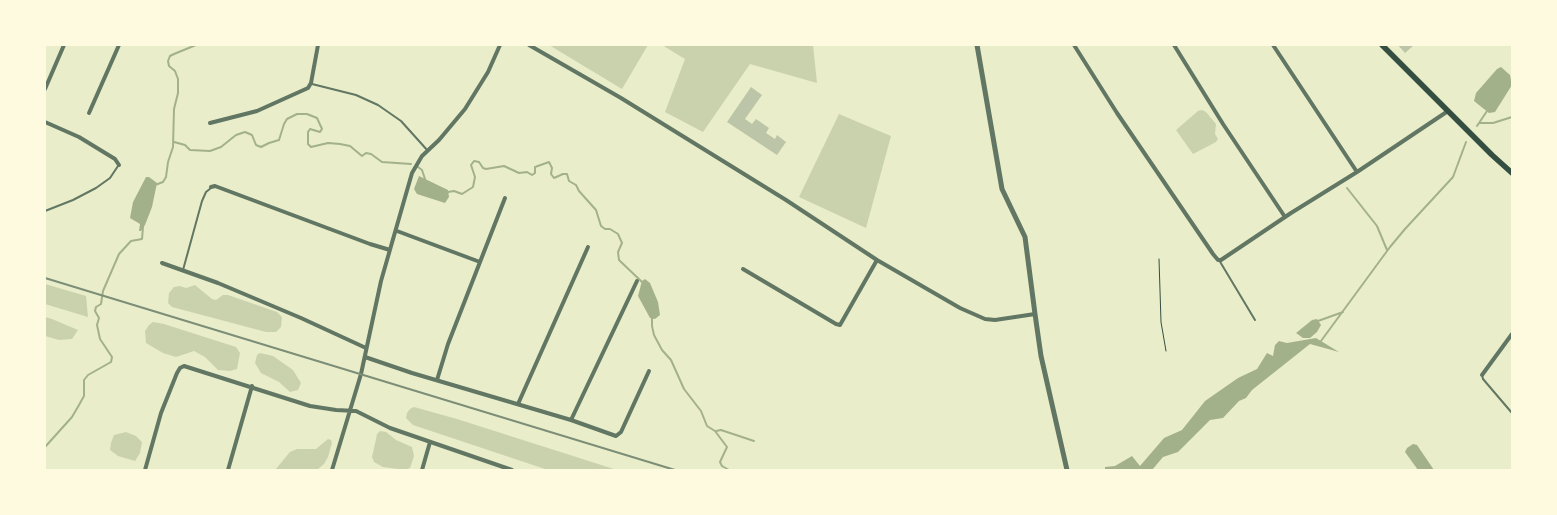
<!DOCTYPE html>
<html>
<head>
<meta charset="utf-8">
<style>
  body { margin:0 }
  #map { position:relative; width:1557px; height:515px; overflow:hidden; background:#e9edc9; font-family:"Open Sans",sans-serif }
  canvas { display:block }
  .frame { position:absolute; inset:0; border:46px solid #fefae0; pointer-events:none }
</style>
</head>
<body>
<div id="map">
<canvas width="1557" height="515"></canvas>
<div class="frame"></div>
</div>
<script>
const g = document.querySelector('canvas').getContext('2d');
g.lineJoin = 'round';
function fillPath(path, color) {
  g.fillStyle = color;
  g.fill(path, 'evenodd');
}
function toPath(rows) {
  const path = new Path2D();
  for (const r of rows) {
    path.moveTo(r[0], r[1]);
    for (let i = 2; i < r.length; i += 2) path.lineTo(r[i], r[i + 1]);
  }
  return path;
}
function trace(path, color, width, dash) {
  g.strokeStyle = color;
  g.lineWidth = width;
  g.lineCap = dash ? 'butt' : 'round';
  g.setLineDash(dash || []);
  g.stroke(path);
}
fillPath(toPath([
  [549,45,648,45,622,89],
  [662,45,813,45,817,83,750,64,703,132,665,112,685,59],
  [1202,110,1206,112,1216,124,1215,134,1218,139,1216,142,1193,154,1176,130,1198,111],
  [839,114,891,136,866,228,799,197],
  [45,284,86,296,88,317,45,304],
  [195,285,212,299,216,300,223,295,228,295,277,312,282,317,281,327,276,332,266,332,172,307,168,303,169,293,174,287,180,286,186,288],
  [45,317,52,319,78,330,72,339,59,340,45,336],
  [153,322,164,324,236,347,240,353,237,369,230,371,218,370,205,357,194,351,176,357,163,353,146,343,145,331,149,325],
  [260,353,273,356,293,370,301,383,298,390,290,392,279,382,261,373,255,363,257,355],
  [414,407,457,419,617,470,548,470,413,425,406,418,407,413,410,409],
  [380,431,386,432,396,440,412,447,414,456,410,468,405,470,383,467,374,462,372,457,376,439,377,434],
  [126,432,136,436,142,442,140,453,135,461,118,456,110,450,111,443,114,435],
  [328,439,331,440,332,443,328,457,324,464,317,470,275,470,290,452,297,449,316,449]
]), '#cad2ad');
fillPath(toPath([
  [1501,67,1510,75,1512,85,1495,112,1489,113,1474,101,1476,93,1497,69],
  [419,176,448,190,449,197,445,203,417,194,414,189],
  [146,177,149,177,157,183,152,207,145,225,141,231,139,231,140,224,130,218,133,202],
  [645,279,650,283,658,302,660,315,655,319,650,318,638,296,642,281],
  [1317,319,1321,325,1317,332,1310,338,1303,338,1296,333,1312,320],
  [1316,338,1339,352,1310,344,1252,390,1246,398,1239,401,1223,418,1210,420,1178,452,1163,457,1152,470,1105,470,1105,467,1115,466,1132,456,1140,466,1164,438,1182,430,1205,401,1238,378,1257,369,1267,353,1273,356,1275,345,1279,341,1287,343],
  [1413,444,1417,445,1434,470,1418,470,1405,452,1407,448]
]), '#a3b18a');
trace(toPath([
  [1479,123,1493,123,1512,117],
  [1477,126,1487,111],
  [174,142,185,145,190,150,210,151,221,147,236,135,245,132,252,135,256,145,261,147,269,143,279,140,284,124,287,119,297,114,307,114,317,118,322,129,320,132,310,129,308,132,308,144,311,147,328,143,340,144,350,146,362,156,366,153,371,154,382,162,411,164],
  [418,167,422,170,425,179],
  [155,185,163,182,166,177,168,162,173,147,174,109,178,93,178,79,175,71,169,66,168,61,170,56,174,54,196,45],
  [1347,188,1377,226,1387,250],
  [448,192,454,191,462,194,473,187,475,177,471,165,474,161,479,162,483,168,486,169,504,166,519,173,527,172,532,175,535,173,535,167,549,162,552,168,551,174,554,178,563,174,567,174,569,181,576,185,579,191,596,210,601,226,605,229,610,229,618,234,622,243,618,252,619,260,642,282],
  [652,317,652,326,654,335,662,350,671,360,684,389,701,411,707,426,715,431,727,447,720,462,722,466,729,470],
  [1318,321,1343,312],
  [1321,341,1390,247,1405,229,1453,177,1466,142],
  [716,431,721,430,754,441],
  [45,447,72,417,79,405,84,396,84,380,88,375,111,362,112,357,100,339,97,325,99,318,95,311,96,307,101,304,103,291,119,254,131,241,142,239,143,227]
]), '#a3b18a', 2);
fillPath(toPath([
  [1398,45,1414,45,1405,53],
  [751,87,762,95,745,119,752,124,756,119,769,128,766,133,775,139,777,135,786,142,777,155,727,122]
]), '#bcc5a7');
trace(toPath([
  [1159,259,1161,322,1166,351]
]), '#344e41', 1);
trace(toPath([
  [312,84,356,95,378,105,401,121,428,151],
  [45,211,73,200,96,188,110,178,118,166],
  [1219,260,1255,320],
  [183,270,202,201,206,192,211,188],
  [1482,375,1483,379,1512,413]
]), '#617663', 2);
trace(toPath([
  [529,45,621,98,786,200,877,260,960,308,985,319,995,320,1035,314],
  [1074,45,1117,113,1213,254,1218,260,1221,260,1291,213,1357,172,1448,111],
  [1174,45,1223,124,1285,217],
  [1273,45,1357,172],
  [45,89,64,45],
  [89,113,119,45],
  [45,122,79,137,115,159,119,165],
  [210,123,257,111,308,88,311,83,318,45],
  [211,187,215,186,370,244,390,250],
  [397,231,480,262],
  [162,263,218,283,301,318,366,348],
  [743,269,836,324,840,325,877,260],
  [365,357,412,373,571,420,616,436,621,432,649,371],
  [1482,375,1512,334],
  [437,380,448,344,505,198],
  [518,404,588,247],
  [571,420,637,281],
  [145,470,161,413,177,373,180,368,184,366,310,406,336,410,356,411,390,428,512,470],
  [228,470,252,386],
  [332,470,361,374,381,281,412,173,422,156,439,140,465,109,488,72,500,45],
  [422,470,430,442]
]), '#617663', 4);
trace(toPath([
  [977,45,1002,189,1025,237,1035,314,1041,356,1067,470]
]), '#617663', 5);
trace(toPath([
  [1382,45,1492,155,1512,173]
]), '#344e41', 5.5);
trace(toPath([
  [45,278,675,470]
]), '#7c8e77', 2);
</script>
</body>
</html>
